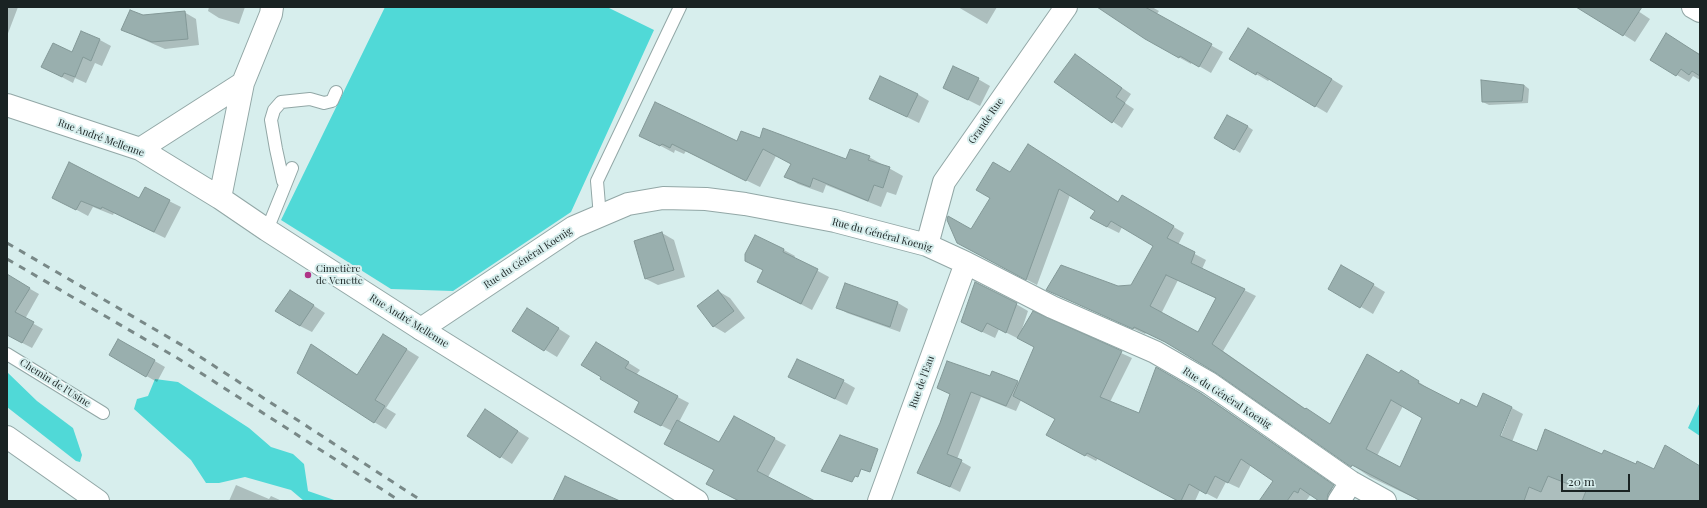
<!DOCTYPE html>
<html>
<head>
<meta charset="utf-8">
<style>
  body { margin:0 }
  #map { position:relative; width:1707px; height:508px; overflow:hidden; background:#d7eeed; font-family:"Playfair Display",serif }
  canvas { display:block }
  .frame { position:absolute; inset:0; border:8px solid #1a2323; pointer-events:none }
  .scale { position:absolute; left:1561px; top:474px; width:69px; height:18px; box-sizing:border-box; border:2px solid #1a2323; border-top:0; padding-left:5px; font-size:12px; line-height:14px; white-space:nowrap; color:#1a2323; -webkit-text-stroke:3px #d7eeed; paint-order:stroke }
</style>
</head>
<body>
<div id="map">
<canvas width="1707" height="508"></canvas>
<div class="frame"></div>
<div class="scale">20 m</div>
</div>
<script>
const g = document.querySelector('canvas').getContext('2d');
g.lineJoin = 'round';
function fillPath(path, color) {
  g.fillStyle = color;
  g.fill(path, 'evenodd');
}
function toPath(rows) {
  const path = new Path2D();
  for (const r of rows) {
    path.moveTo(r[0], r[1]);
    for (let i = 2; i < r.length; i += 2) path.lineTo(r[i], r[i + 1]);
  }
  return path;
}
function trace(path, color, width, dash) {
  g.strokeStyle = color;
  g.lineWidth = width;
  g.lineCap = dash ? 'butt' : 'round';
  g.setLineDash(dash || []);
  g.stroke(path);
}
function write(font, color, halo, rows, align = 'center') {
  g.font = font + ' "Playfair Display",serif';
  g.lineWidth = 4;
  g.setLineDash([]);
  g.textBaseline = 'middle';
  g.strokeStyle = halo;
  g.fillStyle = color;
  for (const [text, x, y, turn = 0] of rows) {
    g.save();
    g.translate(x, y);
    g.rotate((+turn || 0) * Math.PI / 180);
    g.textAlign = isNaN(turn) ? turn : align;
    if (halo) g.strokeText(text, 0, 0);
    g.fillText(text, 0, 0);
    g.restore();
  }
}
fillPath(toPath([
  [385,7,607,7,654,30,571,212,453,291,391,289,281,220],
  [7,372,37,401,73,428,82,455,80,462,76,461,7,407],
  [155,379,178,382,249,428,271,447,293,454,304,464,308,491,337,501,304,501,291,490,245,477,219,483,206,483,191,460,134,409,137,399,148,396],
  [1700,402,1700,436,1688,428]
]), '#50d9d7');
fillPath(toPath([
  [7,7,18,7,7,36],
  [209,7,245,7,239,24,219,18,208,11],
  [958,7,997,7,987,24],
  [1101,7,1152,7,1159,11,1156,15,1223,52,1211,73,1192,62,1191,64,1146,39],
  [1580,7,1632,7,1650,19,1635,42],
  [184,12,196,19,199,45,165,49,135,36,123,29,142,16],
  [1667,35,1700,54,1700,80,1693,76,1689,82,1651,60],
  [1261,36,1343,86,1327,113,1270,79,1268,81,1256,74],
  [100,40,111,46,102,66,95,63,86,83,75,78,73,83,43,67],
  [1075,55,1131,94,1125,103,1134,109,1122,128,1056,82],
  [978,79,990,86,980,106,944,88],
  [1524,85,1529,89,1528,103,1489,105,1483,102],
  [917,94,929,101,919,123,882,105],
  [1247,126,1253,130,1240,153,1215,137],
  [640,135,738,143,761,139,847,161,869,157,903,176,896,195,887,192,881,207,826,185,823,193,798,184,785,176,792,164,776,156,760,187,686,151,684,154,675,150,674,153],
  [1039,152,1119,202,1122,197,1184,233,1178,245,1206,260,1202,269,1256,296,1223,351,1306,409,1330,424,1400,374,1413,378,1429,389,1429,390,1499,441,1512,408,1523,414,1512,442,1537,452,1602,455,1654,471,1700,467,1700,501,1421,501,1370,477,1217,372,1176,347,1146,333,1145,334,1048,290,1132,286,1154,246,1122,227,1119,233,1103,225,1096,211,1070,195,1037,285,970,250,972,230,1011,173],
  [1178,280,1217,299,1199,334,1161,314],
  [1403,406,1424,418,1400,468,1377,456],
  [53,197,169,201,181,207,165,238,114,213,113,215,93,207,88,216],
  [662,233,674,240,685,277,658,285,646,279],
  [784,250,795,256,794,258,829,277,812,310,758,282],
  [1342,266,1385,292,1373,314,1329,288],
  [11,278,39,294,25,319,43,329,32,348,7,335,7,286],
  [846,284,898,303,908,309,900,332,847,313,837,307],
  [718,291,730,298,745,318,725,333,713,326],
  [302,298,325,313,312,332,300,326],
  [1016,304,1028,311,1021,332,1033,313,1132,358,1110,402,1140,415,1156,368,1213,401,1316,473,1314,478,1343,495,1340,501,1321,501,1311,494,1306,501,1261,501,1274,481,1251,465,1239,488,1226,482,1217,499,1200,490,1195,501,1179,501,1098,458,1096,461,1058,441,1057,419,1021,400,1016,411,981,397,957,459,971,467,960,492,921,473,951,394,991,377,1019,383,1035,347,999,329,995,338,974,328],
  [539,316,570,336,557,357,514,331],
  [119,340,165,367,157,382,110,355],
  [395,342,419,357,386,408,396,414,386,429,374,422,312,345,358,375],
  [608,350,640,370,636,375,689,403,679,422,720,444,734,417,786,445,768,477,812,501,740,501,715,470,672,431,647,418,641,402],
  [789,377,843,381,855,388,847,405],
  [496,417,529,438,512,464,468,436],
  [236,485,269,499,271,496,282,501,229,501]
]), '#0003');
const building = toPath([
  [1097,7,1145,7,1212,44,1199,67,1180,56,1179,58,1145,39,1097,7],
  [1576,7,1642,7,1623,36,1576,7],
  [130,10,143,15,185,11,188,39,152,42,121,30,130,10],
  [1248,28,1332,79,1315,107,1257,72,1256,75,1229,59,1248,28],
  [81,31,100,39,91,61,83,57,75,77,64,73,62,77,41,67,53,43,72,52,81,31],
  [1666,33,1700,55,1700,76,1692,71,1689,75,1681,69,1676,76,1650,60,1666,33],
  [1075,54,1122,88,1116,97,1125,103,1112,123,1054,82,1075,54],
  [953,66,979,78,968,100,943,88,953,66],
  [880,76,918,94,907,117,869,99,880,76],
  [1481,80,1524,85,1522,101,1482,102,1481,80],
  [655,102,737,141,741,131,760,138,763,128,846,159,850,149,870,156,868,160,890,167,883,188,874,185,868,201,813,178,810,187,784,177,791,164,763,149,746,181,672,144,670,148,662,144,660,146,639,136,655,102],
  [1227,115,1248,126,1234,150,1214,138,1227,115],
  [1028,144,1118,202,1122,195,1174,226,1167,238,1195,252,1191,263,1245,289,1212,344,1305,409,1306,408,1330,424,1367,354,1399,373,1401,370,1419,381,1418,383,1459,404,1461,399,1477,407,1483,393,1512,407,1500,436,1537,451,1545,429,1602,454,1604,450,1636,464,1637,461,1654,469,1665,445,1700,466,1700,501,1582,501,1586,491,1548,476,1541,492,1529,487,1524,501,1421,501,1352,465,1351,467,1216,373,1165,342,1134,327,1133,329,1046,290,1061,265,1118,286,1131,285,1153,246,1111,221,1107,227,1090,218,1095,211,1059,189,1026,280,957,243,947,220,948,216,971,229,990,198,976,190,993,162,1010,172,1028,144],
  [1166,275,1216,298,1198,332,1150,306,1166,275],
  [1391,400,1422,418,1400,467,1366,449,1391,400],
  [69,162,139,198,145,187,170,200,154,232,102,207,101,209,81,201,76,210,52,198,69,162],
  [662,232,674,270,645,279,634,241,662,232],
  [755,235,784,249,783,252,818,269,801,304,757,282,763,270,745,261,745,254,755,235],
  [1341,265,1374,284,1360,308,1328,289,1341,265],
  [7,274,30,288,15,312,34,322,22,343,7,335,7,274],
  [975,282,1017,303,1006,333,987,323,982,332,961,322,975,282],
  [845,283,898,302,890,327,836,308,845,283],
  [290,290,314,305,300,326,275,311,290,290],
  [718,290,734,311,713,327,697,306,718,290],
  [527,308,559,328,544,351,512,331,527,308],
  [1033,311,1122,351,1100,397,1139,413,1156,367,1202,394,1334,485,1328,494,1327,501,1319,501,1300,488,1298,493,1294,491,1287,501,1259,501,1273,481,1241,459,1228,483,1215,476,1206,494,1189,484,1181,501,1178,501,1087,453,1085,456,1046,435,1055,419,1013,396,1034,347,1017,338,1033,311],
  [383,334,407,349,375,400,385,406,374,423,297,373,311,344,357,375,383,334],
  [118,339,155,360,146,377,109,355,118,339],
  [596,342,629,362,625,368,678,396,661,426,634,412,639,402,600,379,601,377,581,365,596,342],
  [797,359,844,380,835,399,788,377,797,359],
  [947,361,990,376,992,371,1018,381,1006,406,971,392,947,454,962,460,950,487,917,473,940,423,950,394,937,388,947,361],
  [485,409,518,431,500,458,467,436,485,409],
  [734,416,775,438,757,471,815,501,739,501,706,484,714,470,664,444,677,420,719,442,734,416],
  [840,435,878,449,870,472,861,469,858,477,855,476,852,482,821,471,840,435],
  [565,476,582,484,620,501,553,501,565,476]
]);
fillPath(building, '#99afae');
trace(building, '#839897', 1);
const service = toPath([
  [285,184,283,181,276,149,271,120,274,110,281,102,310,99,324,103,332,101,336,92],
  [600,217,597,181,680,7],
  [267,230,292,168],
  [7,354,103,413]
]);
const minor = toPath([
  [1693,7,1700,11],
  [927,245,944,182,1066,7],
  [421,329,574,227,628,204,663,198,706,199,745,204,835,221,927,245,966,263,1052,307,1155,352,1209,383,1351,482,1385,501],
  [879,501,966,263],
  [1339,501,1351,482]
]);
const tertiary = toPath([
  [7,105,140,149,220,198,267,230,421,329,697,501],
  [140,149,243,83],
  [220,198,243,83,271,14,272,7]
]);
const secondary = toPath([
  [7,437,98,501]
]);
trace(service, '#92a7a6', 14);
trace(minor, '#92a7a6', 24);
trace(tertiary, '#92a7a6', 24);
trace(secondary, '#92a7a6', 24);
trace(service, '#fff', 12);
trace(minor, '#fff', 22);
trace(tertiary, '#fff', 22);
trace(secondary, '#fff', 22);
trace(toPath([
  [7,243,185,347,422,501],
  [7,259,179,359,400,501]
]), '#788887', 3, [7, 7]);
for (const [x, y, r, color] of [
  [308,275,4,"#af3487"]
]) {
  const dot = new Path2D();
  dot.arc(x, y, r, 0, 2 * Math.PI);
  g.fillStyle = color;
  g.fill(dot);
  trace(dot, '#d7eeed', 1.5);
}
write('10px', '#1a2323', '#d7eeed', [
  ["Grande Rue",986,121,-55],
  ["Rue André Mellenne",101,138,20],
  ["Rue du Général Koenig",882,235,15],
  ["Rue du Général Koenig",528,258,-33],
  ["Rue André Mellenne",409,321,32],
  ["Rue de l'Eau",922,382,-70],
  ["Chemin de l'Usine",55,383,32],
  ["Rue du Général Koenig",1227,398,33]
]);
write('10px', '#1a2323', '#d7eeed', [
  ["Cimetière",316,269],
  ["de Venette",316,281]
], 'left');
</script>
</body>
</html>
